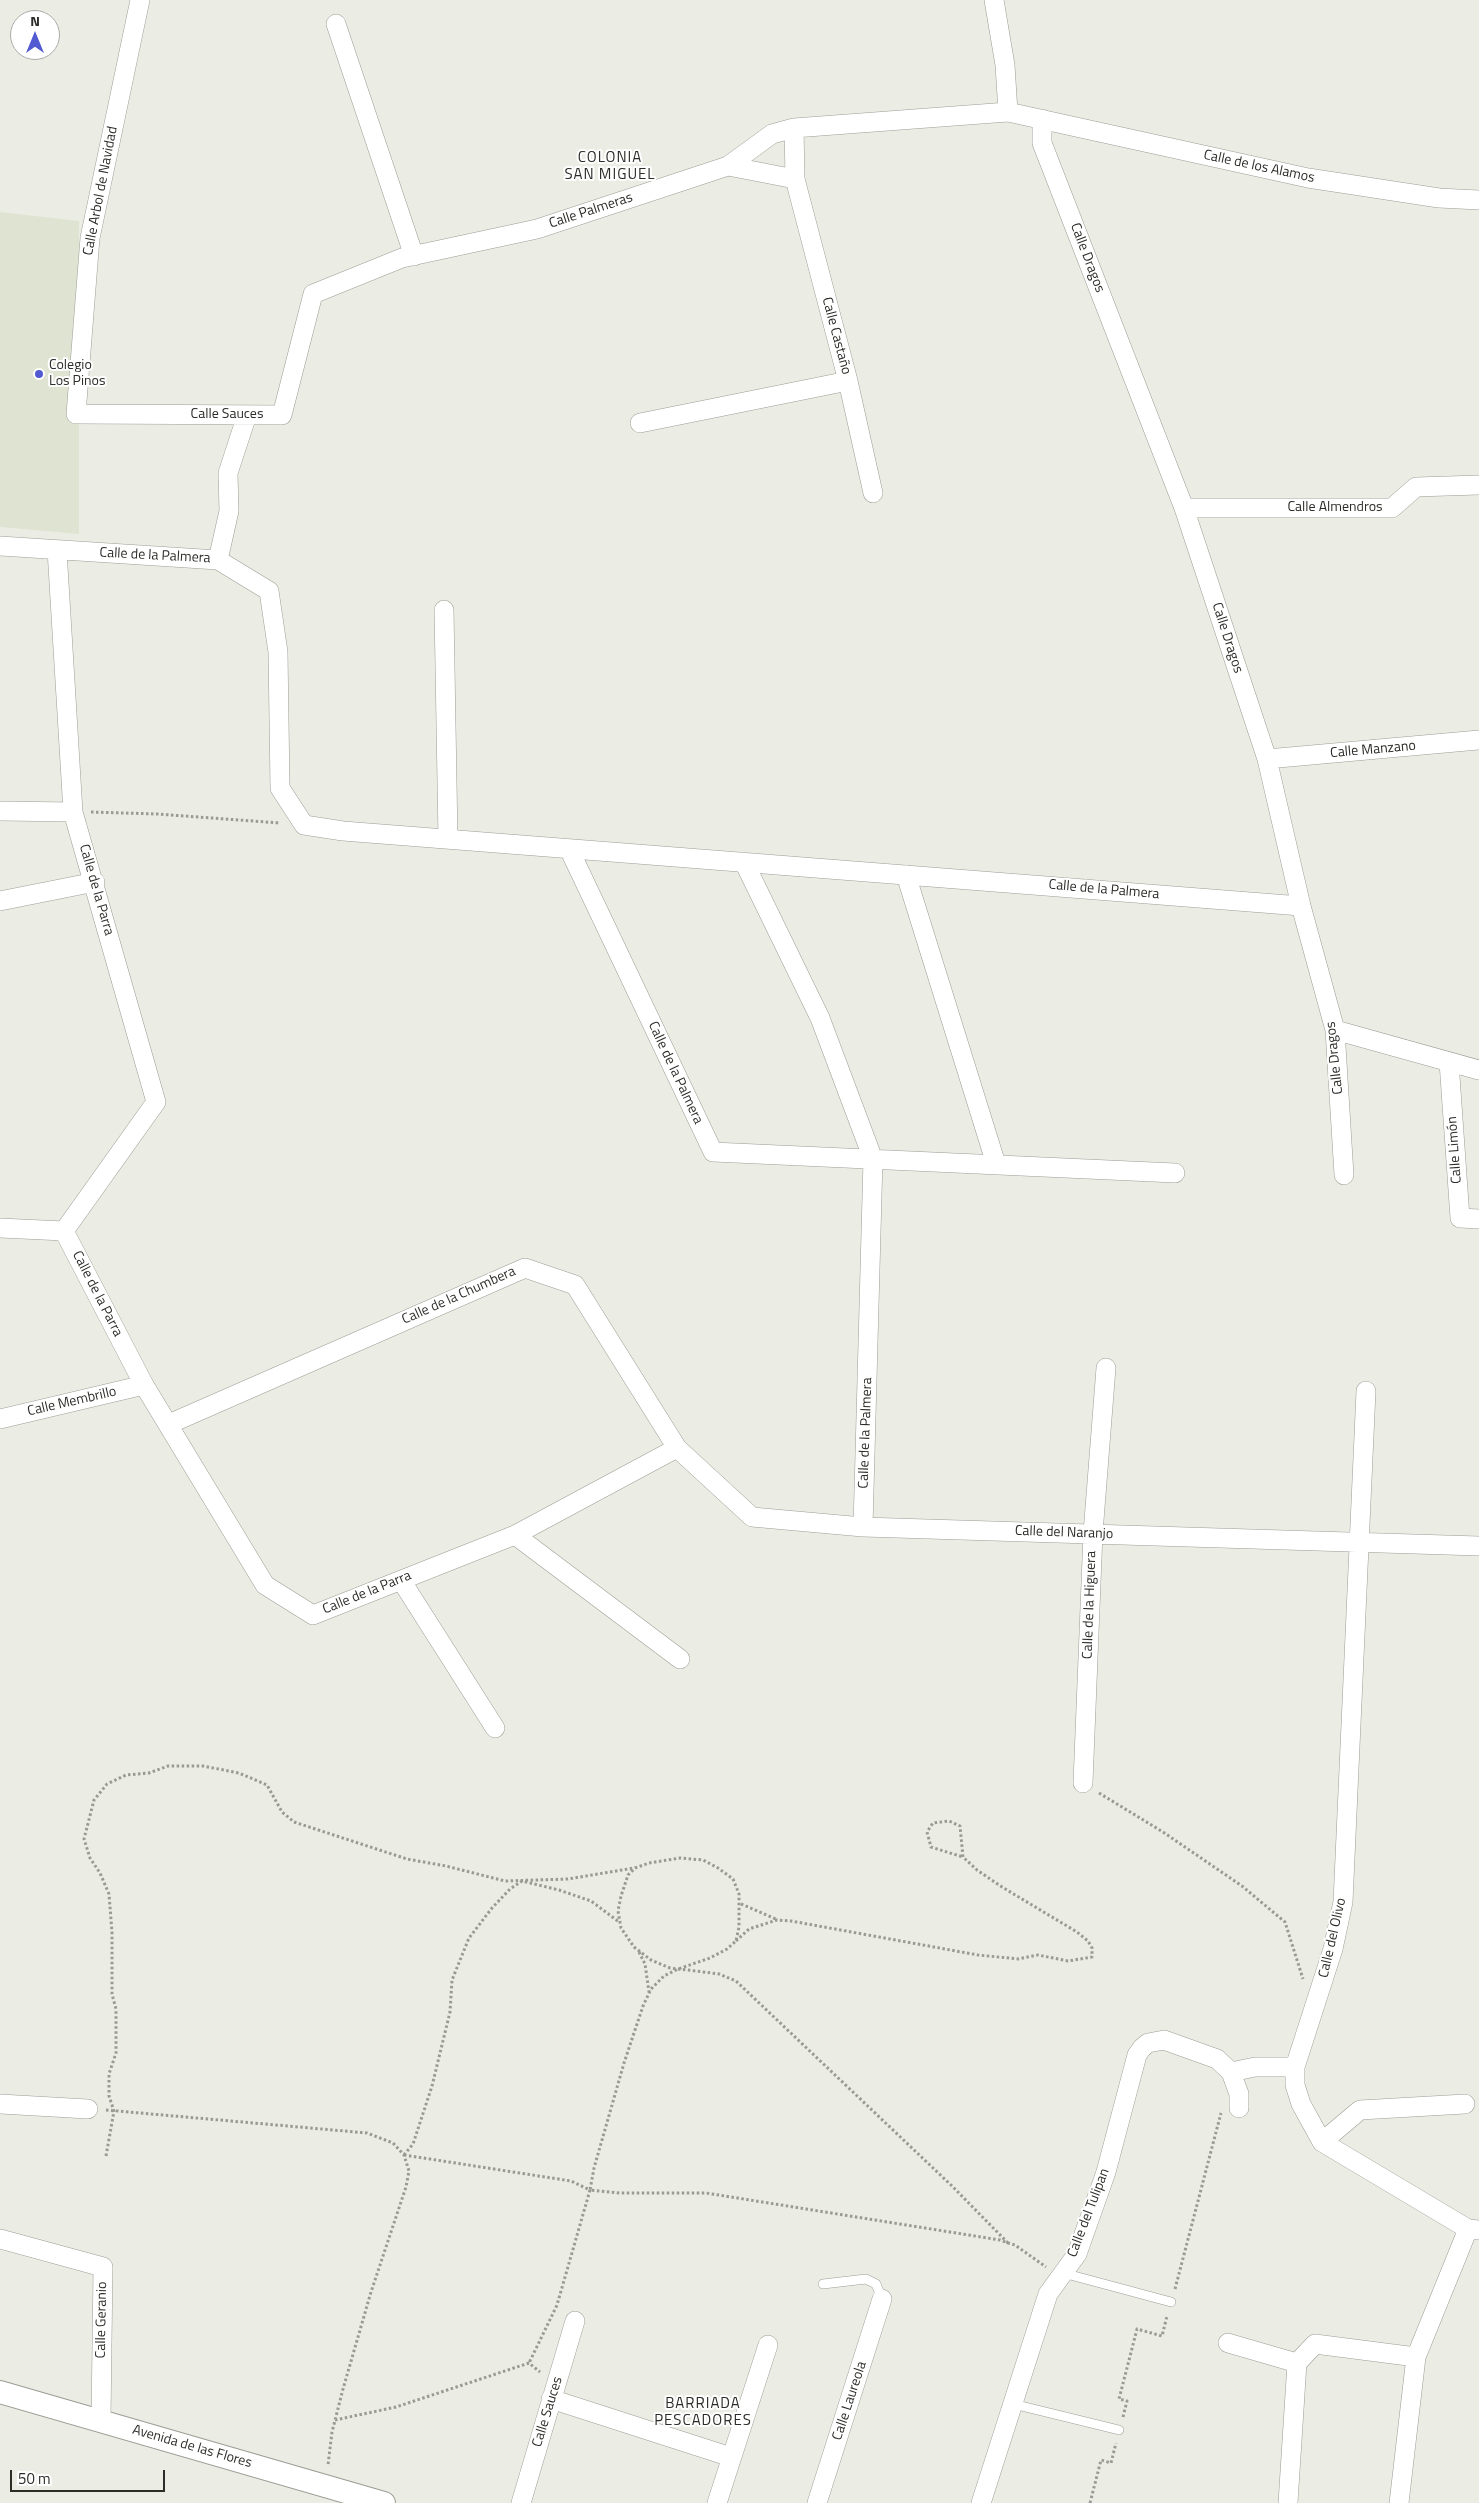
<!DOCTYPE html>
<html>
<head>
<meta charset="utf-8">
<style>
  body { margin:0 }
  #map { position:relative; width:1479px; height:2503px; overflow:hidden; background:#ebede4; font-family:"Titillium Web",sans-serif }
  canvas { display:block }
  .north { position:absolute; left:10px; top:10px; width:50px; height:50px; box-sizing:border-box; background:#fff; border:1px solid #ababa9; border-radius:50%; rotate:0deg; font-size:14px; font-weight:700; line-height:20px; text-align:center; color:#2c2c29 }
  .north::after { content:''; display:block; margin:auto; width:18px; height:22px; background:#515ad0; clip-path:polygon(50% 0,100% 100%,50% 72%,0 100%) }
  .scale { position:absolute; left:10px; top:2470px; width:155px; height:22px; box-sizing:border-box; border:2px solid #2c2c29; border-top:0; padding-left:6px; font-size:15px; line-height:18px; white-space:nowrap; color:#2c2c29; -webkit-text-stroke:4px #fff; paint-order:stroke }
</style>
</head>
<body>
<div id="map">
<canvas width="1479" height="2503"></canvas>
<div class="north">N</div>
<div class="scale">50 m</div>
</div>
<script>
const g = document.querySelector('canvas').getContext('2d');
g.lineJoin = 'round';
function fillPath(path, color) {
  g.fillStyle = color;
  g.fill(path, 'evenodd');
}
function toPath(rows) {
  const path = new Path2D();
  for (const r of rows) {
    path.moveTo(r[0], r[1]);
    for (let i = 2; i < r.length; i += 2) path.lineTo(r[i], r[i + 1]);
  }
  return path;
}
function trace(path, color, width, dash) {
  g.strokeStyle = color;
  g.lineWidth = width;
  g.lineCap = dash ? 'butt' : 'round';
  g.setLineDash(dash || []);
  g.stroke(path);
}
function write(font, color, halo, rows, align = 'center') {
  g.font = font + ' "Titillium Web",sans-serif';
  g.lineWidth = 4;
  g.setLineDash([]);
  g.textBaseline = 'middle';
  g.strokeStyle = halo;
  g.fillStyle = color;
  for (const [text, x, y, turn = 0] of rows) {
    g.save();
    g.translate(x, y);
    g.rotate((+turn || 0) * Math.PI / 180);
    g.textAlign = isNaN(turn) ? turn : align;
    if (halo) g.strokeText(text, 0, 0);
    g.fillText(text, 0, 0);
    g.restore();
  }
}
fillPath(toPath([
  [0,212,79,221,79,534,0,527]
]), '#dfe3d2');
const service = toPath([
  [1063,2273,1171,2302],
  [823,2284,866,2279,876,2284,882,2299],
  [1013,2404,1119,2430]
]);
const minor = toPath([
  [140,0,90,238,76,414,282,415,313,294,402,258,537,229,728,166,772,134,794,128,1008,112,1308,178,1439,198,1479,200],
  [994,0,1005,65,1008,112],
  [336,24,414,256],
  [1042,119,1042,143,1184,508,1267,759,1301,906,1335,1030,1344,1175],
  [728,166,795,179,794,128],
  [795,179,848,381,873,493],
  [640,423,848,381],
  [1184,508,1392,508,1416,487,1479,485],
  [0,546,218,560,269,591,278,652,280,788,304,825,343,831,1301,906],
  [57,550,73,812,156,1102,64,1231,144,1385,265,1585,313,1615,515,1535,677,1448],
  [218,560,229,511,228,473,247,415],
  [444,610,448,839],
  [1267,759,1479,740],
  [0,811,73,812],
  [569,849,713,1152,1175,1173],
  [744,862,820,1018,873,1159,863,1527],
  [906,875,996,1164],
  [0,901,95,882],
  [1335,1030,1479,1070],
  [1449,1062,1460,1218,1479,1219],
  [0,1228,64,1231],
  [1366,1391,1343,1902,1333,1949,1295,2067,1295,2085,1301,2104,1322,2142,1468,2229,1479,2230],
  [0,1419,144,1385],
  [169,1424,525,1268,575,1285,677,1448,752,1517,863,1527,1479,1546],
  [515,1535,680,1659],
  [401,1580,495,1728],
  [1083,1783,1093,1533,1106,1368],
  [1231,2072,1255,2067,1295,2067],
  [0,2104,88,2109],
  [1322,2142,1360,2110,1465,2104],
  [0,2239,103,2267,101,2420],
  [1228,2343,1297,2363,1288,2503],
  [1297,2363,1315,2344,1416,2357],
  [551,2399,731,2457],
  [521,2503,575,2321],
  [717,2503,768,2345],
  [817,2503,882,2299],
  [981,2503,1048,2294,1077,2254,1106,2172,1137,2055,1142,2048,1148,2043,1164,2040,1217,2059,1231,2072,1239,2094,1239,2108],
  [1399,2503,1416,2357,1468,2229]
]);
const tertiary = toPath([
  [0,2392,384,2503]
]);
trace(service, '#9c9d95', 10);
trace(minor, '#9c9d95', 20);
trace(tertiary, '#9c9d95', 24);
trace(toPath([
  [91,812,157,814,280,823],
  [1099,1793,1163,1832,1242,1886,1285,1922,1303,1979],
  [741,1904,776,1919],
  [736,1941,749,1929,777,1920,791,1921,978,1955,1018,1959,1038,1955,1068,1961,1092,1957,1092,1948,1088,1941,1077,1932,1002,1887,977,1870,963,1857,960,1826,949,1821,933,1823,927,1832,931,1847,963,1857],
  [639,1952,645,1964,649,1992],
  [106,2110,367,2133,393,2143,404,2155,409,2171,406,2187,371,2292,343,2389,332,2432,328,2465],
  [404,2155,413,2144,432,2086,450,2012,452,1980,469,1938,492,1908,510,1889,522,1881,559,1890,591,1901,619,1922],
  [404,2155,571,2181,590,2190,557,2305,529,2363],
  [106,2156,114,2111,109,2096,109,2074,116,2053,116,2009,112,1994,112,1933,109,1894,100,1873,90,1858,84,1839,94,1800,107,1784,126,1775,149,1773,168,1766,203,1766,239,1773,267,1785,282,1812,294,1822,407,1859,446,1866,505,1881,568,1879,634,1868],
  [1008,2243,952,2186,736,1981,719,1974,688,1970,678,1969,670,1968,651,1960,634,1947,621,1928,618,1911,621,1896,628,1875,635,1868,649,1863,680,1858,703,1860,718,1868,733,1879,739,1894,739,1927,736,1941,727,1949,710,1958,678,1969,664,1976,651,1989,643,2006,624,2063,594,2168,590,2190,620,2193,706,2193,1000,2240,1008,2243,1015,2245,1046,2267],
  [1175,2289,1221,2113],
  [1123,2417,1127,2401,1119,2399,1137,2329,1162,2336,1167,2316],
  [335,2420,396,2407,529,2363,540,2372],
  [1090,2503,1101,2460,1111,2463,1116,2443]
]), '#999a94', 3, [2.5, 2.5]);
trace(service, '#fff', 9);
trace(minor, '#fff', 19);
trace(tertiary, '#fff', 22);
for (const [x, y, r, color] of [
  [39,374,5,"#515ad0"]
]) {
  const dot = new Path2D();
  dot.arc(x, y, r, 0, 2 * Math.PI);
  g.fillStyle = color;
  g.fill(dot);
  trace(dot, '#fff', 2);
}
write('14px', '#2c2c29', '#fff', [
  ["Calle de los Alamos",1259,167,12],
  ["Calle Arbol de Navidad",101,191,-79],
  ["Calle Palmeras",591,211,-18],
  ["Calle Dragos",1087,258,69],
  ["Calle Castaño",836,336,75],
  ["Calle Sauces",227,415],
  ["Calle Almendros",1335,508],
  ["Calle de la Palmera",155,556,3],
  ["Calle Dragos",1227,638,72],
  ["Calle Manzano",1373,750,-5],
  ["Calle de la Parra",96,890,74],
  ["Calle de la Palmera",1104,890,5],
  ["Calle Dragos",1335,1058,-96],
  ["Calle de la Palmera",675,1073,65],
  ["Calle Limón",1455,1150,-94],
  ["Calle de la Parra",97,1294,63],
  ["Calle de la Chumbera",459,1296,-24],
  ["Calle Membrillo",72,1402,-13],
  ["Calle de la Palmera",866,1433,-88],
  ["Calle del Naranjo",1064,1533,2],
  ["Calle de la Parra",367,1593,-22],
  ["Calle de la Higuera",1090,1605,-88],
  ["Calle del Olivo",1333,1938,-77],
  ["Calle del Tulipan",1089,2213,-69],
  ["Calle Geranio",102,2320,-89],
  ["Calle Laureola",850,2401,-72],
  ["Calle Sauces",548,2412,-73],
  ["Avenida de las Flores",192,2447,16]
]);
write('14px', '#2c2c29', '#fff', [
  ["Colegio",49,366],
  ["Los Pinos",49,382]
], 'left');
g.letterSpacing = '1px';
write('15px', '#2c2c29', '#fff', [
  ["COLONIA",610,158],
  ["SAN MIGUEL",610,175],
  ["BARRIADA",703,2404],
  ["PESCADORES",703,2421]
]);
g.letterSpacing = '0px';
</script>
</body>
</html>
